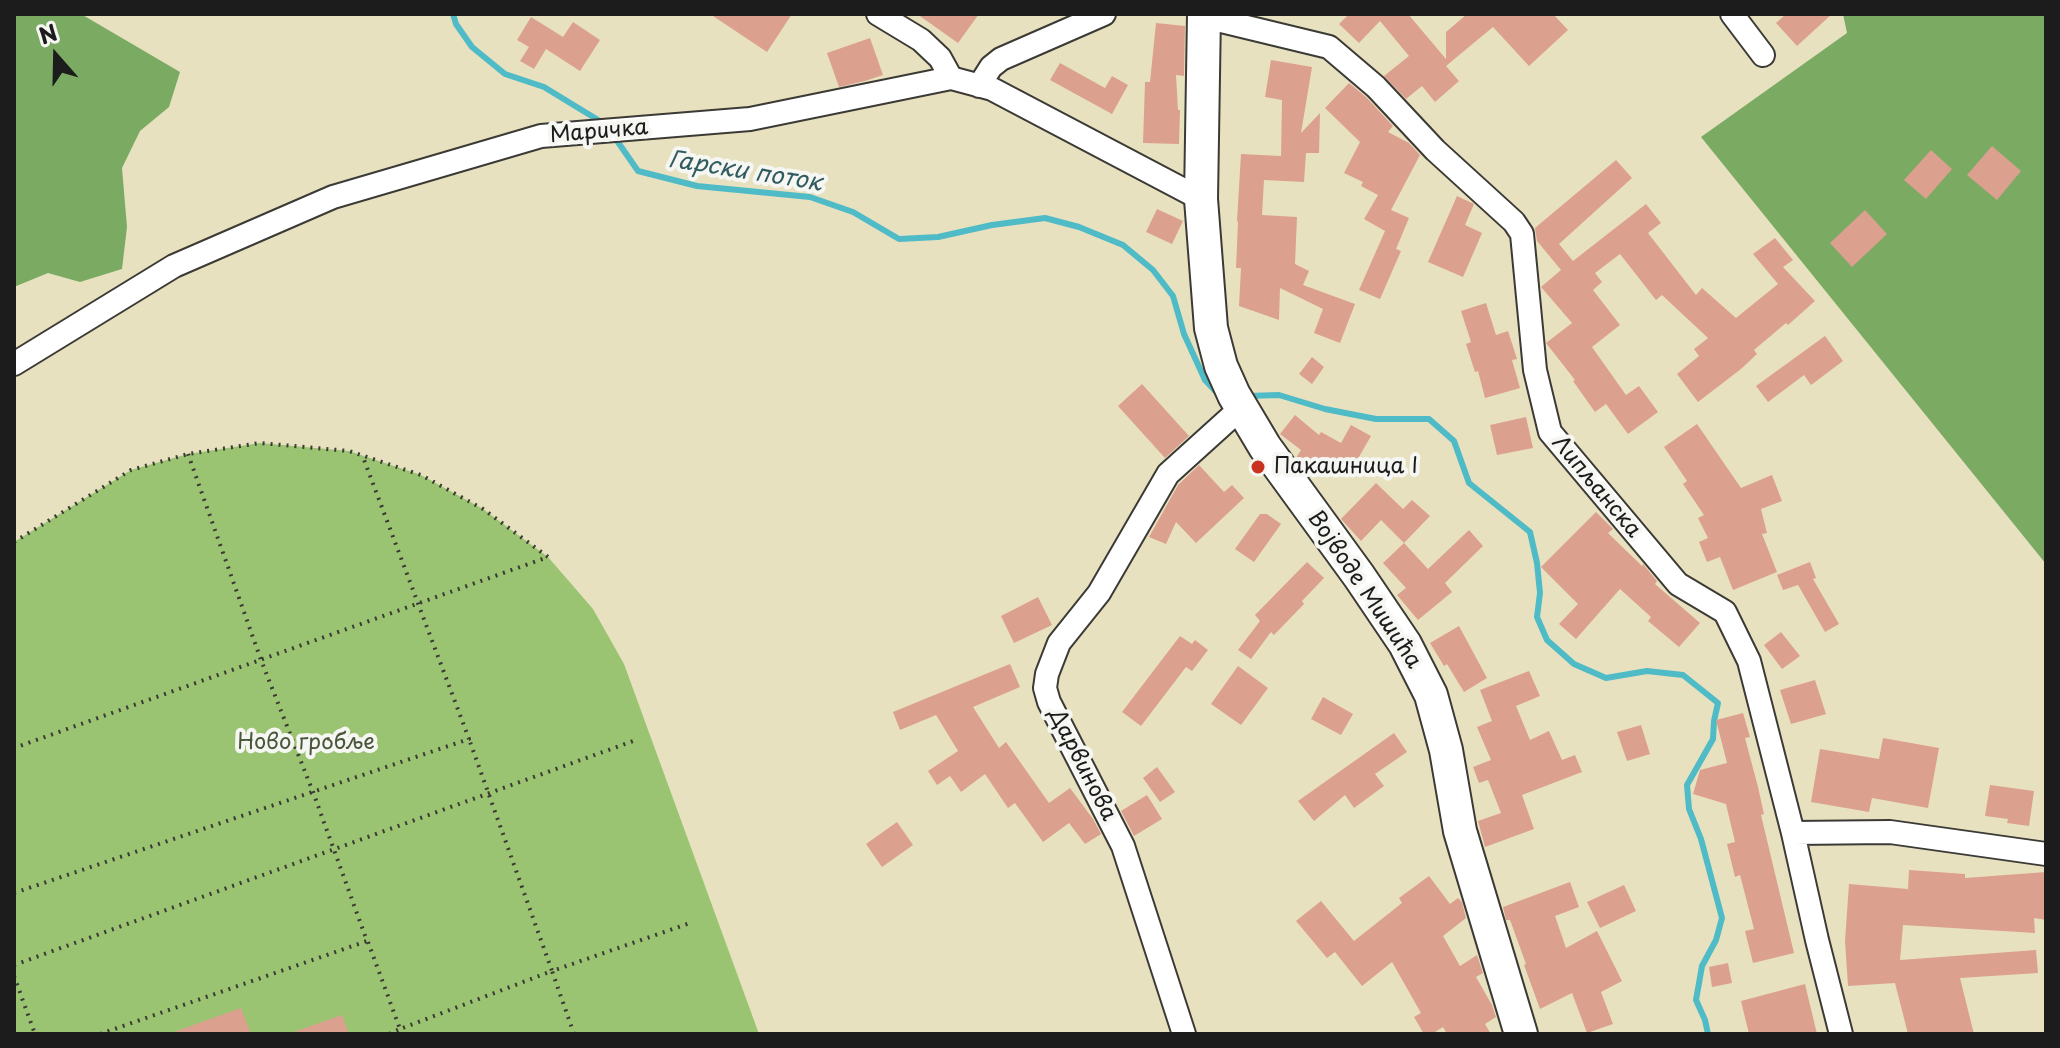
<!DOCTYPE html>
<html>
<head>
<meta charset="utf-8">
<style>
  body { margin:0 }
  #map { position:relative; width:2060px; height:1048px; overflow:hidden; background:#e8e1c0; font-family:"Playpen Sans",sans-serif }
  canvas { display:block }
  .frame { position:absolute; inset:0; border:16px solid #1c1c1c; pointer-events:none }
  .north { position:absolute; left:16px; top:16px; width:80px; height:80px; -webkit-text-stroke:6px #f6f6f2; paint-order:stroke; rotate:340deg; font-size:22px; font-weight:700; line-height:32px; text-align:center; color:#1c1c1c }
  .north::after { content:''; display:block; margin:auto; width:28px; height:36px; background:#1c1c1c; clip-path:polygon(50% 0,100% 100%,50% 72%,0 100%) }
</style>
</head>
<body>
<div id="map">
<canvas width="2060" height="1048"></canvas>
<div class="frame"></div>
<div class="north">N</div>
</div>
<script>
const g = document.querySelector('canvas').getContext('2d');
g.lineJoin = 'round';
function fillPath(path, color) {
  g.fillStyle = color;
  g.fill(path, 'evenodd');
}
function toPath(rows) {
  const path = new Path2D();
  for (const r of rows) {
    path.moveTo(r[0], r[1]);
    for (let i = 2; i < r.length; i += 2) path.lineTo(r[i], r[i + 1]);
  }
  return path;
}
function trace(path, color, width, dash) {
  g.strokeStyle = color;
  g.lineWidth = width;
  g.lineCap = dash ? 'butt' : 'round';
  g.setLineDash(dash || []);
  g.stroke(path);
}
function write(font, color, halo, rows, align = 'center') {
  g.font = font + ' "Playpen Sans",sans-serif';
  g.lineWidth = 8;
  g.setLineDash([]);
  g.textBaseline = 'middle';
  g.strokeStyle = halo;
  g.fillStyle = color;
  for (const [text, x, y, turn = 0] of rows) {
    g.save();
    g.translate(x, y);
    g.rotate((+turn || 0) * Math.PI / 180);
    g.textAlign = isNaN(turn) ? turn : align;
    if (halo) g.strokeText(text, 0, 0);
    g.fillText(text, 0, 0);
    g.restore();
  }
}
fillPath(toPath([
  [260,443,349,451,421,475,483,509,548,557,593,609,624,664,759,1034,14,1034,14,542,131,470,188,454]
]), '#9ac471');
fillPath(toPath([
  [14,14,81,14,180,72,169,107,140,131,122,168,127,227,122,269,80,282,48,273,14,287],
  [1843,14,2046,14,2046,564,1701,137,1847,33]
]), '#7baa63');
trace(toPath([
  [453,14,456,24,472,47,505,74,544,87,603,123],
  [613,135,638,171,697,186,810,197,853,212,899,239,938,237,992,225,1045,218,1079,227,1123,245,1153,270,1173,296,1184,334,1205,380,1218,394],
  [1247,396,1279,395,1325,409,1376,419,1429,419,1454,441,1469,483,1530,532,1537,563,1540,593,1537,617,1547,640,1574,664,1606,678,1647,671,1683,675,1718,703,1714,721,1713,739,1687,785,1689,809,1701,839,1722,918,1716,940,1702,966,1696,1000,1705,1020,1708,1034]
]), '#4ebbc7', 6);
fillPath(toPath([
  [710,14,792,14,767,52],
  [917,14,979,14,958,43],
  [1349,14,1408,14,1446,59,1446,32,1467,14,1553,14,1568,30,1529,66,1493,27,1446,66,1459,81,1435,102,1422,86,1406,99,1384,76,1409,56,1380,21,1359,43,1339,24],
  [1786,14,1832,14,1797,46,1776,23],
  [531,17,563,37,573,22,600,40,580,71,546,49,534,69,520,61,529,47,517,40],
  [1156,23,1185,26,1184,76,1176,75,1178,110,1180,110,1179,144,1143,143,1145,82,1150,82],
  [870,38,883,75,865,81,839,87,827,53],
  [1271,60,1312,67,1301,133,1320,113,1319,153,1306,153,1304,182,1264,180,1262,215,1297,217,1295,264,1309,271,1303,285,1355,304,1340,343,1314,333,1323,309,1280,288,1279,320,1239,306,1241,268,1236,268,1238,222,1237,221,1241,154,1281,156,1282,100,1265,97],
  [1060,63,1105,88,1112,76,1128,85,1112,114,1050,80],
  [1349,83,1366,97,1393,126,1388,132,1409,143,1420,155,1391,210,1409,218,1396,249,1401,251,1380,299,1359,290,1385,231,1364,219,1378,195,1361,186,1363,182,1344,173,1360,142,1325,108],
  [1992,146,2021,171,1997,200,1967,175],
  [1931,150,1952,169,1926,199,1904,180],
  [1616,160,1632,178,1559,244,1573,261,1646,204,1661,223,1648,233,1696,295,1702,288,1736,318,1778,284,1753,254,1775,238,1793,260,1783,267,1815,301,1788,325,1786,323,1754,350,1757,354,1741,369,1698,402,1677,374,1699,356,1694,349,1708,338,1662,295,1656,300,1620,254,1595,273,1602,282,1593,290,1620,325,1592,347,1626,395,1639,386,1658,412,1628,434,1606,404,1595,412,1573,381,1575,380,1546,343,1572,323,1541,287,1561,270,1537,241,1535,228],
  [1457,196,1474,204,1465,225,1482,233,1463,277,1428,262],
  [1157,209,1183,221,1172,244,1146,232],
  [1865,210,1887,234,1852,267,1830,243],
  [1486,303,1496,335,1508,331,1517,359,1512,360,1520,388,1485,398,1478,371,1475,372,1466,344,1471,342,1461,311],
  [1825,336,1843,361,1811,385,1804,375,1768,402,1756,386],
  [1312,357,1324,367,1312,384,1299,374],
  [1142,384,1189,436,1165,458,1118,406],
  [1295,415,1319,435,1321,432,1341,443,1351,425,1371,436,1352,469,1340,462,1328,466,1322,476,1301,464,1296,458,1301,450,1280,434],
  [1526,417,1533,448,1497,455,1490,425],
  [1697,424,1741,488,1772,475,1782,501,1761,509,1767,533,1762,534,1777,572,1733,590,1720,557,1707,562,1699,542,1708,538,1698,518,1704,515,1683,484,1687,481,1664,447],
  [1199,465,1224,492,1232,485,1244,498,1196,543,1176,522,1166,544,1149,537,1178,485],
  [1376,483,1403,509,1412,500,1430,516,1404,543,1381,520,1361,541,1341,519],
  [1596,512,1613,529,1608,533,1642,566,1643,564,1657,581,1655,584,1700,623,1679,647,1648,621,1651,617,1620,589,1576,639,1559,624,1578,604,1541,567],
  [1260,514,1267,514,1281,524,1254,562,1235,549],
  [1469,530,1483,546,1445,583,1452,592,1418,620,1397,595,1406,588,1383,563,1404,543,1428,569],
  [1307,562,1324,578,1302,601,1304,604,1274,635,1271,632,1251,659,1238,650,1260,621,1255,615],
  [1810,562,1816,578,1813,579,1839,624,1825,632,1798,585,1783,590,1777,575],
  [1038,597,1052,625,1014,643,1001,616],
  [1459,626,1487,678,1464,692,1447,664,1444,666,1430,643],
  [1781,632,1800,656,1782,669,1764,645],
  [1180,636,1192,644,1195,640,1208,650,1192,671,1186,667,1141,726,1122,712],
  [1010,664,1020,687,973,707,999,748,1006,742,1049,803,1070,788,1093,819,1101,834,1085,844,1069,823,1043,842,1015,803,1008,808,985,774,961,792,950,776,937,785,928,771,958,751,936,715,900,730,893,712],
  [1238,666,1268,688,1241,725,1211,704],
  [1529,671,1540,696,1516,706,1530,740,1549,731,1562,760,1575,755,1582,772,1522,795,1534,829,1485,847,1478,821,1501,813,1488,780,1479,783,1473,767,1491,760,1477,727,1492,721,1480,690],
  [1815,680,1826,714,1791,724,1780,690],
  [1323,697,1353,714,1341,735,1311,719],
  [1743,713,1750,737,1745,738,1758,787,1764,814,1761,815,1794,953,1753,963,1745,931,1754,929,1740,875,1735,877,1727,844,1735,842,1726,804,1693,794,1700,770,1727,763,1716,720],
  [1641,725,1650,754,1627,761,1617,732],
  [1394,733,1407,752,1375,774,1384,786,1354,808,1345,795,1314,821,1298,801],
  [1883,738,1939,748,1928,808,1872,798,1869,812,1811,802,1820,749,1879,759],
  [1157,767,1175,792,1160,802,1143,778],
  [1990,785,2034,791,2029,826,2007,823,2008,819,1985,816],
  [1147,795,1162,819,1134,836,1121,811],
  [897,822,913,845,882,867,866,844],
  [1909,870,1965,874,1965,878,2046,872,2046,920,2034,918,2035,933,1903,925,1900,960,2036,950,2038,973,1960,978,1974,1034,1908,1034,1895,983,1848,986,1845,941,1849,884,1908,889],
  [1429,876,1450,904,1458,898,1462,902,1466,918,1443,936,1460,966,1477,955,1483,973,1476,977,1492,1005,1496,1017,1485,1024,1491,1034,1447,1034,1443,1027,1432,1034,1424,1034,1414,1017,1421,1013,1392,962,1362,986,1335,952,1327,958,1296,921,1321,901,1354,941,1402,903,1399,898],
  [1570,882,1579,907,1555,916,1566,948,1597,931,1622,981,1601,992,1613,1024,1587,1033,1572,993,1540,1009,1524,965,1526,964,1510,920,1506,920,1503,907],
  [1624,885,1636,911,1600,928,1587,902],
  [1728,963,1732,983,1712,987,1709,967],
  [1805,984,1817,1034,1749,1034,1741,1001],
  [241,1008,251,1034,175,1034,174,1032],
  [342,1015,349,1034,295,1034,294,1032]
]), '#dca08e');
const street = toPath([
  [878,14,921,40,940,58,951,78],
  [1732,14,1763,55],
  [1205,17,1329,47,1376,87,1435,150,1514,222,1522,234,1535,370,1550,432,1678,584,1725,612,1749,661,1793,833,1817,940,1841,1034],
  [979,86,991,67,1001,59,1104,14],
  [14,364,174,266,333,197,541,136,750,119,951,78,992,89,1201,199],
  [1793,833,1890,832,2046,854],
  [1184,1034,1123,846,1049,702,1045,688,1047,674,1059,643,1099,593,1168,474,1241,408]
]);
const secondary = toPath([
  [1204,14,1201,199,1211,328,1221,366,1234,395,1265,447,1359,576,1405,644,1431,695,1446,750,1460,831,1521,1034]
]);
trace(street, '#3b3a35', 26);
trace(secondary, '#3b3a35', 36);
trace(toPath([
  [14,542,131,470,188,454,260,443,349,451,421,475,483,509,548,557,14,748],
  [14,893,469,739,363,457],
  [368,942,400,1029,552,971,469,739],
  [14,965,636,740],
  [14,976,35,1034],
  [100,1034,367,941,313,792,261,660,188,454],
  [389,1034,400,1029],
  [574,1034,552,971,693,922]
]), '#3b3a35', 4, [2, 6]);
trace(street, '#fff', 22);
trace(secondary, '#fff', 32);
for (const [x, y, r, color] of [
  [1258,467,8,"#c8321e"]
]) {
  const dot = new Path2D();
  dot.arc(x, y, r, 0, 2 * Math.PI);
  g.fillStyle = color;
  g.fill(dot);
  trace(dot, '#f6f6f2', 3);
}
write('22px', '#1c1c1c', '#f6f6f2', [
  ["Маричка",599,132,-5],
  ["Липљанска",1596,487,50],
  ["Војводе Мишића",1364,590,56],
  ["Дарвинова",1082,765,63]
]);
write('22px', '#1c1c1c', '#f6f6f2', [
  ["Пакашница I",1274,467]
], 'left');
write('22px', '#48573a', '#f6f6f2', [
  ["Ново гробље",306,743]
]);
write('italic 24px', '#305c60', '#f6f6f2', [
  ["Гарски поток",745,172,9]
]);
</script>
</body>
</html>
